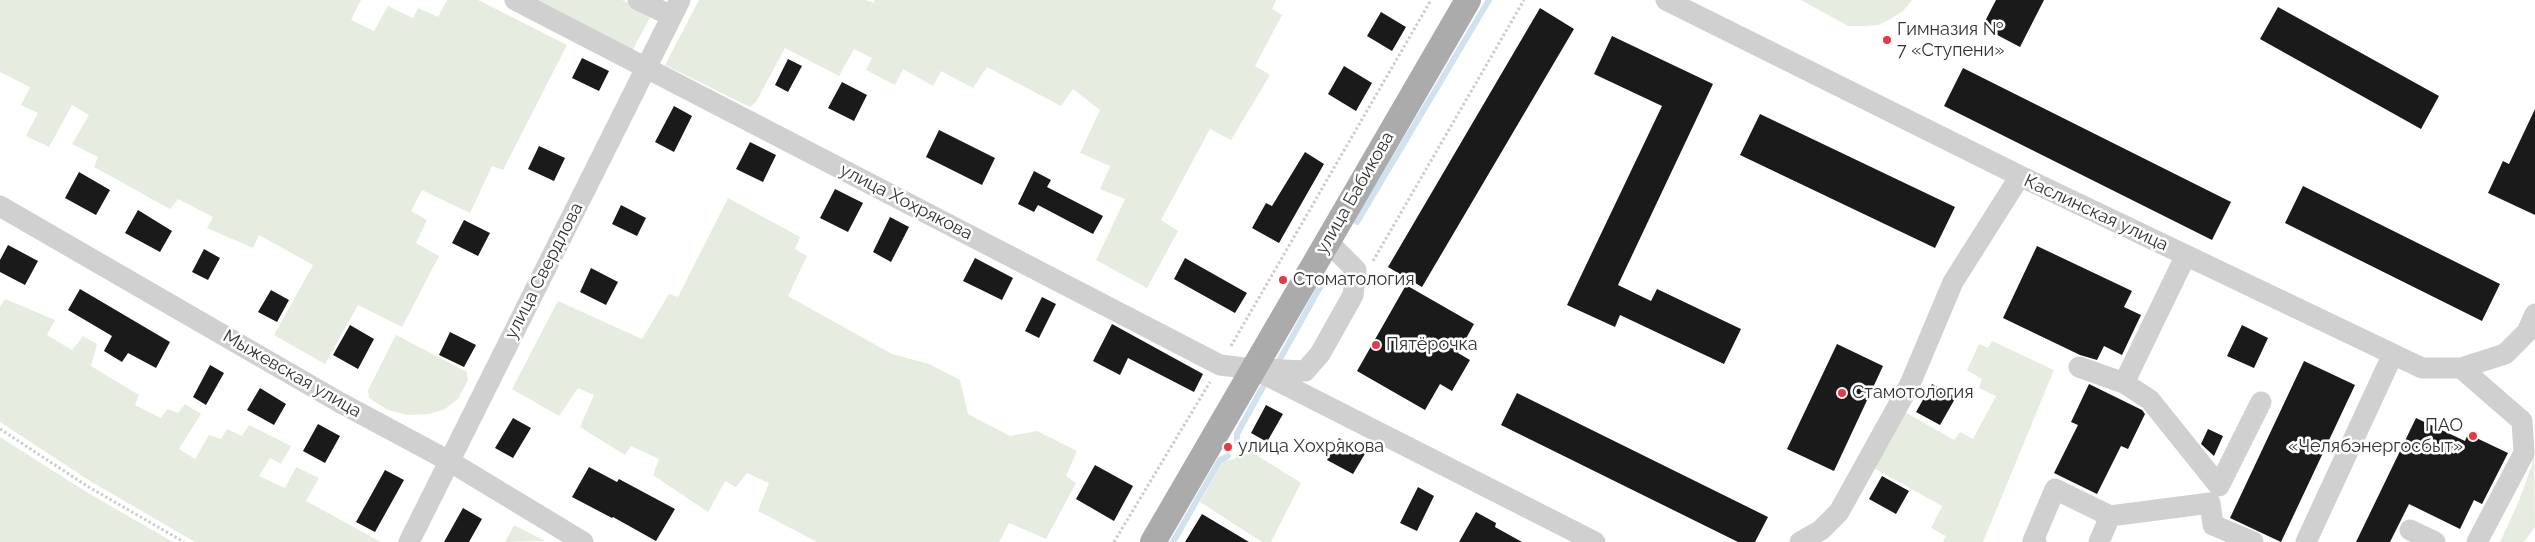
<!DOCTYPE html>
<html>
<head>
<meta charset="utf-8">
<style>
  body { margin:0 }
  canvas { display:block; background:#fff }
</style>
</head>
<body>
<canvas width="2535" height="542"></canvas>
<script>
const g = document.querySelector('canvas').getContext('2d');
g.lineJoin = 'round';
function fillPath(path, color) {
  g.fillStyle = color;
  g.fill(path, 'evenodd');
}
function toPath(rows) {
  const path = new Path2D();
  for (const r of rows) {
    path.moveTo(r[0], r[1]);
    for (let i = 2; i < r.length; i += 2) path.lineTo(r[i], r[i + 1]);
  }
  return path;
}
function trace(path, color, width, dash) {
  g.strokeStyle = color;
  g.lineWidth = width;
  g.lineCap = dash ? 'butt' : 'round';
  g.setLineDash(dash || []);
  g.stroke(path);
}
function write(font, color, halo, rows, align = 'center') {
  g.font = font + ' Raleway,sans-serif';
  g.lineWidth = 5;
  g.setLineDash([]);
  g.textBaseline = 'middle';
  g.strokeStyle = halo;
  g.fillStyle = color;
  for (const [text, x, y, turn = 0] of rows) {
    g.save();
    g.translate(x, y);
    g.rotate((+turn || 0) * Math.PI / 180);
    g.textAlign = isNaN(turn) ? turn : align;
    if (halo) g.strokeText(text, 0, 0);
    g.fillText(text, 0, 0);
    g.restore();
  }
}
fillPath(toPath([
  [0,0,361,0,351,20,374,31,388,6,413,18,418,8,438,17,447,0,478,0,567,45,503,170,492,166,470,213,422,190,411,211,427,220,416,243,439,256,402,327,358,305,325,364,274,335,313,265,259,235,253,248,207,228,213,217,178,199,170,209,94,167,98,157,72,144,89,115,72,105,49,147,26,136,38,113,21,105,30,87,0,72],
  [531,0,622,0,652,14,632,51],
  [699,0,866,0,873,3,875,0,1276,0,1272,9,1282,15,1255,66,1270,75,1231,140,1210,129,1161,220,1178,231,1147,288,1096,260,1125,199,1100,189,1110,166,1080,153,1100,110,1073,89,1061,106,987,67,973,88,941,71,933,86,903,69,895,85,866,70,872,58,854,49,839,76,785,48,756,102,750,107,665,65],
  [1801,0,1912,0,1904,10,1891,19,1878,25,1865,26,1848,26],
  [728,198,800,237,795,249,807,256,788,296,892,354,929,364,960,380,968,414,1010,436,1037,431,1077,451,1066,476,1076,483,1046,539,1009,523,999,542,817,542,758,511,769,483,747,473,736,487,725,481,708,512,653,475,659,459,631,446,625,455,580,427,594,395,578,388,559,416,512,389,558,301,642,339,669,294,678,297],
  [5,299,55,320,47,335,72,350,83,336,97,344,91,366,139,395,135,405,161,418,167,409,178,413,185,404,201,414,179,449,195,459,209,435,221,439,227,429,242,436,249,425,291,446,281,464,270,458,259,476,285,488,296,467,319,478,306,501,381,542,195,542,90,481,0,422,0,307],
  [396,335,467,372,468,380,458,399,445,409,429,414,407,415,388,410,369,398,368,390],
  [1992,341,2054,370,1983,542,1943,542,1946,536,1931,528,1942,506,1872,467,1903,411,1954,440,1960,432,1973,439,1996,396,1979,388,1982,379,1967,370,1979,344,1988,348],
  [0,437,85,491,173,542,0,542],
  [2534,443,2535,527,2524,542,2500,542,2518,503,2532,465],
  [1242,446,1301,483,1271,542,1262,542,1200,502,1223,461,1235,459],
  [514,525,545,541,505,542]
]), '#e6ecdf');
trace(toPath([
  [1357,222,1489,0],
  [1276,366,1324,280],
  [1237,441,1237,434,1264,385],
  [1173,542,1220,460,1228,456]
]), '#cfe2ee', 6);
fillPath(toPath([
  [1996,0,2044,0,2020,47,1982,27],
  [2278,7,2439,96,2421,129,2260,39],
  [1540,8,1574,29,1422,287,1388,267],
  [1381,12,1406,27,1392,51,1367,36],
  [1612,36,1713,84,1618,285,1651,301,1657,289,1741,329,1724,364,1620,315,1615,327,1567,305,1662,106,1594,74],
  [582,58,609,71,599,91,572,78],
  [788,59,802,66,788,92,775,85],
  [1344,66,1372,83,1356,111,1328,94],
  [1963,68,2231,202,2212,240,1944,106],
  [842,82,867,95,854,121,828,108],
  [674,106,692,116,674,152,655,142],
  [2535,109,2535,215,2488,193,2503,161,2509,164],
  [1760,114,1955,207,1935,248,1740,155],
  [939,130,995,158,982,185,926,157],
  [750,142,776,155,763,182,736,169],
  [539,146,565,158,554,181,528,169],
  [1305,152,1324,164,1279,243,1252,228,1266,203,1272,206],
  [1034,171,1051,180,1047,187,1103,216,1093,234,1038,205,1034,212,1018,204],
  [79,172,110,190,96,215,65,198],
  [2303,186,2500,284,2482,321,2285,223],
  [835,189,863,203,848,232,820,218],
  [621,205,646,218,637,236,612,224],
  [138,210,172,231,160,252,125,233],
  [890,217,909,227,891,262,873,252],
  [464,220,490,233,478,256,452,243],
  [8,245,38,261,25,285,0,272,0,260],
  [2037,246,2132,291,2124,307,2141,315,2122,355,2104,346,2097,360,2080,355,2003,318],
  [204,249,220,258,208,280,192,272],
  [975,258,1013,278,1002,300,963,281],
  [1185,258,1247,293,1235,313,1174,279],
  [591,268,618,282,606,305,580,292],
  [1406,285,1474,324,1458,353,1470,360,1452,391,1440,384,1425,410,1357,371],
  [80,289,170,342,156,368,128,353,122,362,104,351,112,336,68,310],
  [271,290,289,300,277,322,258,312],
  [1042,297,1056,304,1039,338,1025,331],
  [1112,324,1203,374,1194,392,1128,358,1120,375,1093,361],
  [350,325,374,339,358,369,333,355],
  [2242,325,2268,338,2254,368,2227,356],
  [450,332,476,345,464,367,439,355],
  [1837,344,1883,366,1834,471,1787,449],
  [2304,361,2355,385,2281,542,2230,518],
  [210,365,224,373,206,405,193,397],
  [1932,384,1956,397,1940,425,1916,412],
  [2089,384,2142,410,2145,414,2128,449,2121,446,2097,494,2054,473,2078,425,2071,422],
  [260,388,286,404,274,425,247,410],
  [1517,393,1768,517,1755,542,1738,542,1501,425],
  [1266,405,1283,414,1267,442,1251,433],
  [513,418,531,428,513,458,495,448],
  [2416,418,2465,441,2468,434,2508,453,2482,504,2474,500,2460,529,2409,504,2390,542,2356,542],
  [318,424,340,436,325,463,303,451],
  [2208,429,2223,436,2214,456,2201,444],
  [1339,438,1366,452,1353,474,1327,460],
  [1095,465,1133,486,1114,521,1076,499],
  [589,467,617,482,619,479,675,509,656,541,613,517,612,518,572,497],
  [385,470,404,480,375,532,356,522],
  [1882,476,1909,491,1896,514,1869,499],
  [1418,487,1434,496,1417,531,1400,523],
  [463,508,482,519,469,542,444,542],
  [1476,512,1496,523,1495,527,1522,542,1459,542],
  [1202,514,1249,542,1185,542]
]), '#1a1a1a');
trace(toPath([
  [1373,261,1524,0],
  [1231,346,1431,0],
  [0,429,87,486,184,542],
  [1114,542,1210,382]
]), '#cdcdcd', 3, [2.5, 2.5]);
trace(toPath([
  [515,0,1220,365,1254,369,1595,542],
  [638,0,672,16],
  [1666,0,2020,176,2422,368,2461,368,2505,354,2527,332,2535,314],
  [0,206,339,402,449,461,583,542],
  [2186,255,2124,383,2150,400,2219,486,2261,402],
  [2079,367,2124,383],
  [2461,368,2522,421,2524,453,2477,542],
  [1262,369,1305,371,1320,354,1353,295,1356,270,1327,241],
  [2410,530,2435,542],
  [409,542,680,0],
  [1800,542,1821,530,1839,512,1910,384,1953,282,2020,176],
  [2036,542,2033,541,2055,489,2110,516,2210,503,2213,525,2253,542],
  [2099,542,2110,516],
  [2306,542,2393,354]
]), '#d0d0d0', 21);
trace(toPath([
  [1153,542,1468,0]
]), '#ababab', 26);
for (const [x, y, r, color] of [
  [1887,40,5,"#e63946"],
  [1283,280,5,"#e63946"],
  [1376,345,5,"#e63946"],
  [1842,393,5,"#e63946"],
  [2473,436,5,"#e63946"],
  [1228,447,5,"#e63946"]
]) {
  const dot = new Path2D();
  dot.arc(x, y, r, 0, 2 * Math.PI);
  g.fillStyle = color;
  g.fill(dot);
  trace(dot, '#fff', 2);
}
write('18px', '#333', '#fff', [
  ["Гимназия №",1897,30],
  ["7 «Ступени»",1897,51],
  ["Стоматология",1293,280],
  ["Пятёрочка",1386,345],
  ["Стамотология",1852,393],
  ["ПАО",2463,426,"right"],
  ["«Челябэнергосбыт»",2463,447,"right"],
  ["улица Хохрякова",1238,447]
], 'left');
write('18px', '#333', '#fff', [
  ["улица Бабикова",1355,193,-60],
  ["улица Хохрякова",906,202,27],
  ["Каслинская улица",2096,213,25],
  ["улица Свердлова",544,271,-63],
  ["Мыжевская улица",292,374,30]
]);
</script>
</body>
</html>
